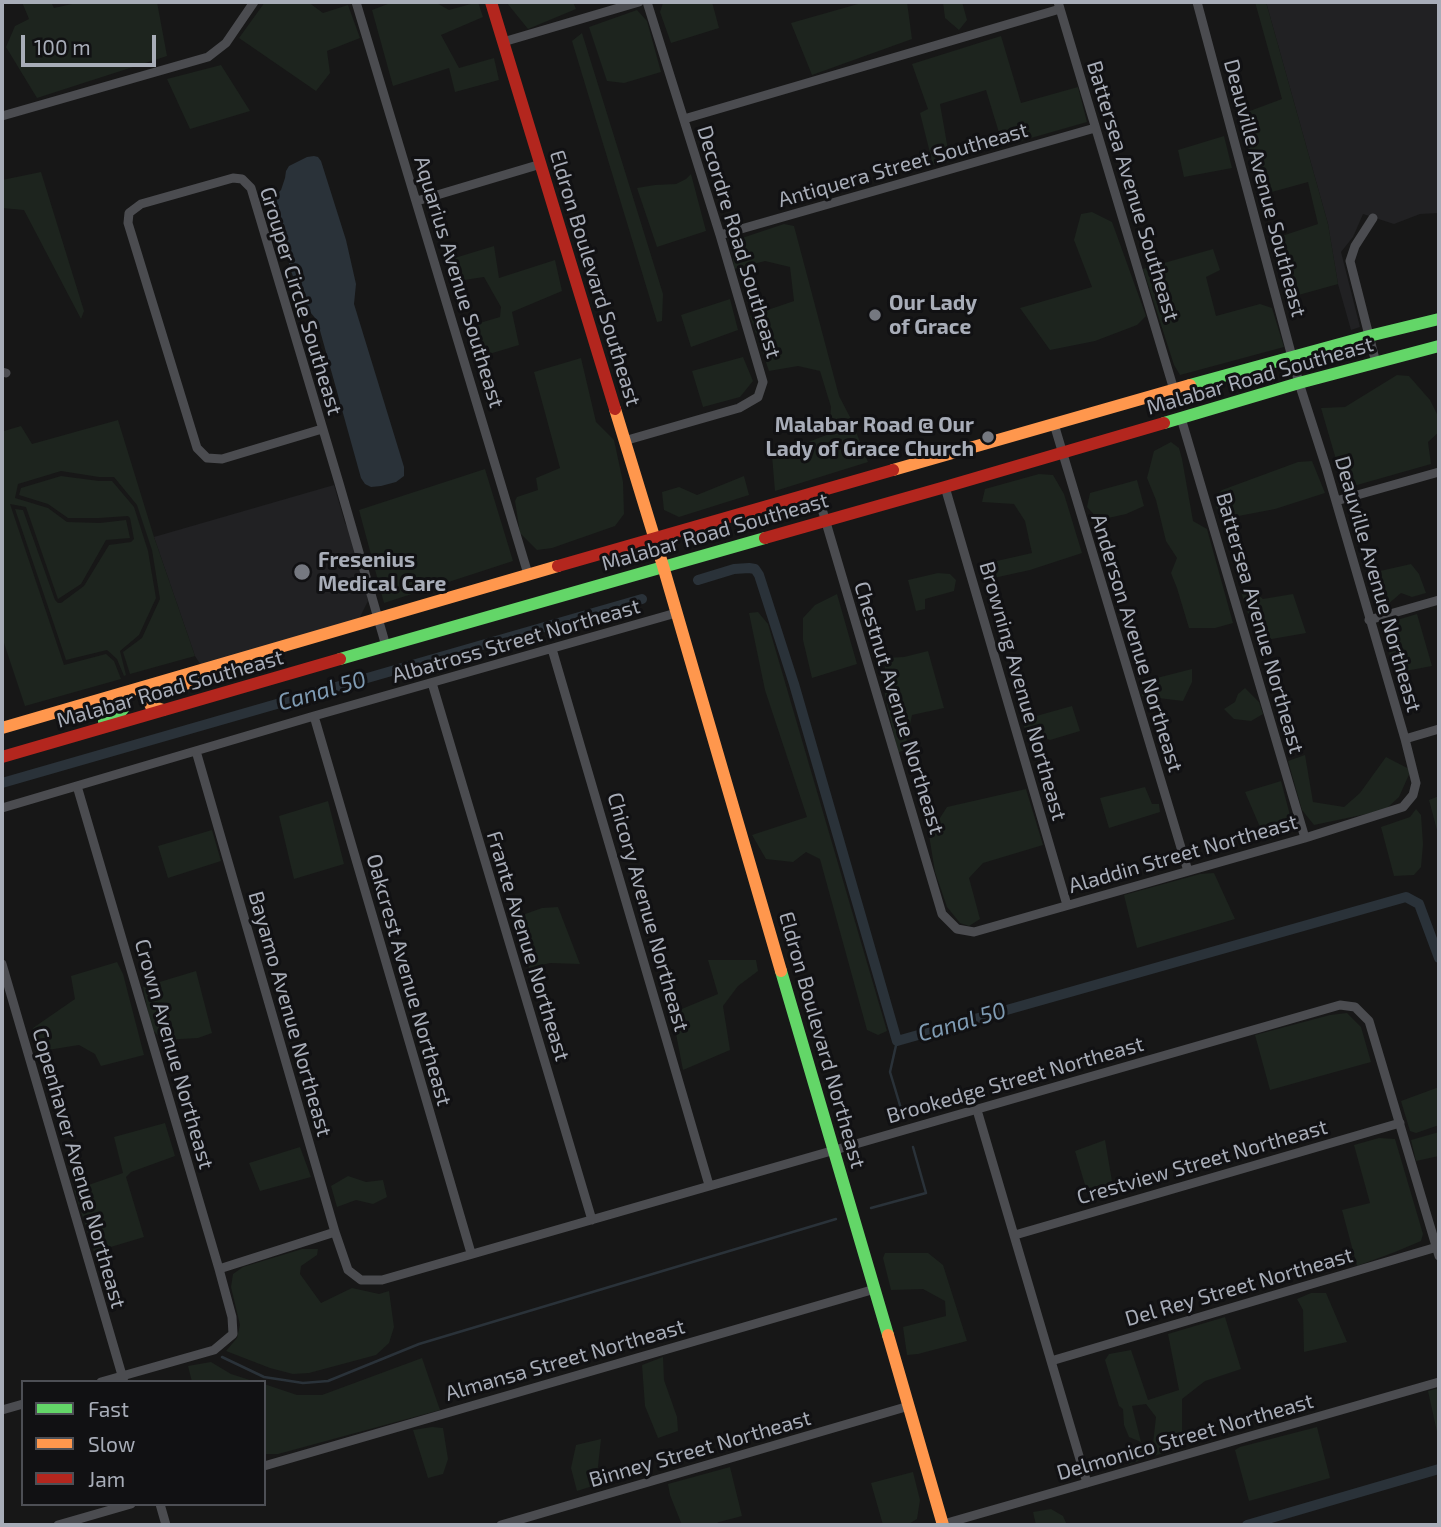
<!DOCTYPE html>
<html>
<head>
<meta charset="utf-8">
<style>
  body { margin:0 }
  #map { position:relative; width:1441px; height:1527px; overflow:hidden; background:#171717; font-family:"Exo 2",sans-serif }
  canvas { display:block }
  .frame { position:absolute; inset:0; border:4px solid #a8adb8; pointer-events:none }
  .legend { position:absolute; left:21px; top:1380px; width:245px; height:126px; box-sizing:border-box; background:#111113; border:2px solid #4d4f55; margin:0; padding:9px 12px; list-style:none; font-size:21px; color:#a8adb8 }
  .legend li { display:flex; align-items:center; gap:14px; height:35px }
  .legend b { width:35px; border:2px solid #4d4f55 }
  .scale { position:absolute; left:21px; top:35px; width:135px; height:32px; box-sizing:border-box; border:4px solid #a8adb8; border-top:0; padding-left:9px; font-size:21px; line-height:24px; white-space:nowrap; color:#a8adb8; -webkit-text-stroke:5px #111113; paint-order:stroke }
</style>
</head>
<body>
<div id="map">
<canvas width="1441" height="1527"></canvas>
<div class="frame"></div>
<ul class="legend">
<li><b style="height:9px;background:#63d668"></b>Fast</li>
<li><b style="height:9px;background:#ff974d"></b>Slow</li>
<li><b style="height:9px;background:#b3261e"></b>Jam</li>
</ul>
<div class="scale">100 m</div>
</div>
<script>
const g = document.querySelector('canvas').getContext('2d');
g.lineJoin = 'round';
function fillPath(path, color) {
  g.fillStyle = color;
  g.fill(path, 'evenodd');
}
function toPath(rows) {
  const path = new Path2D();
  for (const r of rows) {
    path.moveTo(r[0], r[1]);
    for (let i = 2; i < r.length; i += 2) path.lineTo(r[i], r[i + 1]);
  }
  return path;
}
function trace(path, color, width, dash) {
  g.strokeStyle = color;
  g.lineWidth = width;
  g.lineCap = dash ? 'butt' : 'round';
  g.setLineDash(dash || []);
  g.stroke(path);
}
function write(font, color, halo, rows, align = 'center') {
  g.font = font + ' "Exo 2",sans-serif';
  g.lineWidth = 6;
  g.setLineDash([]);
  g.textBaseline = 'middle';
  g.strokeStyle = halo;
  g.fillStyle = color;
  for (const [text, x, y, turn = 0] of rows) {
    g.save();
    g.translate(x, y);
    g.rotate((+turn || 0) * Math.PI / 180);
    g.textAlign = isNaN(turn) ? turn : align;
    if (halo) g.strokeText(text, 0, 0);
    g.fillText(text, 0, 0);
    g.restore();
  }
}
fillPath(toPath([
  [1266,2,1439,2,1439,213,1420,214,1394,224,1363,214,1353,237,1341,252,1360,327,1351,330,1338,284,1328,224],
  [334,485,345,523,349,530,365,584,368,601,359,619,202,667,195,656,154,537]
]), '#212123');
fillPath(toPath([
  [22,2,51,2,54,8,81,2,157,2,167,56,37,98,6,47,15,26,29,19],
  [265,2,308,2,323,13,348,5,360,38,327,51,330,73,316,91,239,38],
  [393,2,435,2,449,10,478,2,483,17,441,35,459,68,494,58,499,80,455,92,449,68,393,86,372,10],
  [510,2,573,2,576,9,528,29,507,3],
  [668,2,712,2,719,28,671,43,660,12,663,3],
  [865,2,907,2,912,39,812,75,791,23],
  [943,2,962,2,967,20,959,30,945,18],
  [1255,2,1266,2,1328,224,1338,284,1284,299,1276,238,1318,224,1308,182,1261,195,1239,115,1282,99],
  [637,10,647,21,661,72,624,83,607,81,589,27],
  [582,33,663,294,662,321,657,322,572,41],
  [1001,36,1021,103,1078,87,1087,122,1003,146,986,90,940,104,950,161,933,165,920,113,928,109,912,64],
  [221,65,250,111,190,129,167,79],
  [1224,136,1232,168,1184,177,1178,150],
  [41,172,84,311,81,319,24,210,2,208,2,180],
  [691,174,706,231,657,247,637,188,655,185,676,184,686,179],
  [1092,212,1112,222,1146,316,1137,325,1095,341,1050,350,1020,308,1092,287,1074,240,1081,214],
  [784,224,794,226,839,396,851,419,868,462,775,491,772,456,829,434,831,407,820,371,798,366,769,371,750,316,794,301,790,267,765,261,734,269,732,248,736,240],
  [494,246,499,278,555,260,562,291,512,312,519,345,476,358,466,327,500,317,501,307,484,277,451,282,448,260],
  [1213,249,1220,270,1206,277,1216,316,1260,304,1272,308,1284,347,1180,375,1174,365,1143,269],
  [730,299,738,330,691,347,681,315],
  [743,357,753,381,740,397,703,407,692,371],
  [581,358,596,422,614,440,623,482,624,514,615,526,552,548,537,550,520,533,515,501,517,497,538,490,536,478,560,468,534,372],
  [1397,375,1409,376,1430,400,1439,418,1439,432,1428,442,1431,464,1350,487,1342,480,1321,408,1345,407],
  [118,420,154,537,195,656,130,674,123,652,142,638,160,599,152,550,137,505,114,477,99,477,61,471,18,484,15,498,48,508,67,522,100,523,126,520,130,538,106,540,81,584,58,599,26,507,10,504,64,665,106,654,114,661,121,679,25,706,2,637,2,441,4,431,21,426,32,444],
  [1171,442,1179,448,1182,459,1193,521,1207,529,1233,623,1215,628,1189,628,1177,588,1171,573,1177,558,1166,541,1156,500,1147,478,1154,451],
  [1312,461,1325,493,1275,509,1228,518,1218,513,1214,498,1222,490,1298,462],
  [485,469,513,561,384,603,359,510],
  [1039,474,1053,475,1064,494,1082,553,1030,570,989,579,979,565,1032,553,1025,521,1014,504,982,502,985,489],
  [61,476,99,481,112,481,134,507,148,551,156,598,139,635,120,651,126,675,124,676,117,659,107,650,66,660,15,509,23,510,55,600,58,603,61,603,84,586,109,545,131,542,134,539,130,518,128,516,99,518,68,518,48,504,19,495,21,488],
  [744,476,749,495,679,517,664,510,662,492,679,487,697,495],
  [1137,480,1144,506,1126,514,1099,520,1087,507,1090,493],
  [1411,564,1419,574,1426,593,1412,597,1401,593,1387,605,1377,601,1376,578,1380,571],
  [938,573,950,574,956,580,954,591,925,599,925,609,916,611,908,580],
  [1250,589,1263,599,1293,594,1306,633,1260,641,1256,638,1241,592],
  [837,594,857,664,812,678,803,640,803,618,815,605],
  [758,612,768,624,887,1031,878,1035,867,1030,820,859,806,852,793,862,766,859,752,835,807,817,765,690,749,613],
  [1417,614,1432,666,1400,672,1390,657,1386,632,1390,622],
  [928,651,944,708,912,715,905,749,898,753,885,696,885,658,904,657],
  [1192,669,1192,682,1183,701,1142,696,1141,682],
  [1245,688,1259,702,1263,714,1251,721,1234,719,1224,709,1235,702,1238,694],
  [1072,706,1080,731,1050,740,1044,737,1029,742,1022,720],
  [1305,755,1313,802,1344,807,1360,793,1386,757,1411,770,1399,797,1385,810,1314,825,1302,810,1288,761],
  [1281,781,1293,827,1286,834,1266,841,1245,792],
  [1145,787,1152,804,1159,804,1160,812,1109,828,1100,798],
  [1026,789,1043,845,983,863,969,878,980,919,969,926,960,923,947,907,935,872,929,835,947,807],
  [1439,796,1439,833,1437,830,1429,800],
  [328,801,344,864,294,879,279,816],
  [1416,809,1421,815,1423,844,1421,867,1414,875,1394,876,1381,827,1410,817],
  [212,830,221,861,168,878,158,846],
  [1214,873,1235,919,1137,948,1124,895,1200,874],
  [558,907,580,964,550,963,529,968,520,948,514,918,542,908],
  [708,960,756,960,758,971,738,986,723,1006,730,1050,683,1070,672,1013,718,994],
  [117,962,123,974,144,1055,101,1066,95,1054,79,1045,35,1052,33,1028,75,999,71,976],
  [196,971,212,1033,198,1038,162,1040,151,1028,143,987],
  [1347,1013,1361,1027,1371,1062,1270,1090,1255,1035,1330,1015],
  [1439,1087,1439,1125,1416,1133,1410,1131,1401,1101],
  [165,1123,175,1156,131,1172,126,1177,144,1237,94,1252,74,1190,123,1173,114,1137],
  [1439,1132,1439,1156,1416,1161,1411,1140],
  [1379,1138,1395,1139,1423,1234,1421,1241,1395,1252,1357,1266,1342,1210,1370,1203,1354,1145],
  [1105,1140,1114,1193,1090,1202,1075,1151],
  [300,1147,311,1177,260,1191,249,1163],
  [348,1176,366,1182,383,1180,387,1197,373,1204,356,1200,337,1207,331,1186],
  [302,1249,318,1249,317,1255,301,1266,300,1274,321,1303,352,1288,379,1294,389,1291,394,1327,389,1343,376,1355,309,1373,293,1374,270,1368,226,1351,237,1338,240,1325,231,1287,233,1274,243,1267],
  [885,1253,928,1253,943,1265,967,1341,918,1354,907,1355,903,1327,946,1316,945,1301,923,1289,891,1290,883,1258],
  [1311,1293,1326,1293,1347,1342,1304,1352,1303,1310,1297,1299],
  [1225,1317,1241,1369,1205,1381,1182,1399,1182,1436,1185,1446,1129,1464,1128,1452,1153,1444,1156,1417,1146,1404,1132,1406,1141,1442,1129,1437,1124,1425,1123,1409,1119,1406,1105,1360,1109,1354,1131,1350,1148,1400,1179,1390,1168,1334],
  [663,1357,664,1380,677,1417,678,1431,658,1438,645,1406,642,1365],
  [422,1358,440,1410,278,1454,264,1454,264,1384,297,1395,322,1395],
  [211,1362,231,1374,256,1382,192,1382,188,1366],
  [1439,1388,1439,1441,1428,1391],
  [432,1427,443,1428,448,1459,443,1474,428,1478,413,1430],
  [1317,1427,1330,1478,1249,1501,1235,1450,1240,1447],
  [601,1439,596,1485,577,1491,571,1468,576,1445],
  [730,1467,742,1516,719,1522,713,1525,682,1525,670,1495,668,1484],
  [913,1472,920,1500,917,1519,907,1525,883,1525,871,1483],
  [1051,1509,1063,1516,1067,1525,1036,1525,1033,1512]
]), '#1d241e');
fillPath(toPath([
  [314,156,318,157,321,161,346,240,356,284,354,304,404,467,404,476,396,482,381,486,371,487,365,484,361,478,319,327,315,318,302,302,290,268,279,219,274,220,273,215,276,214,271,200,281,190,285,178,286,171,289,166,307,157]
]), '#2a3239');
trace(toPath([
  [897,1041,890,1072,902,1112],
  [871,1208,926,1193,913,1147],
  [222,1357,264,1377,303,1383,328,1381,419,1344,836,1219]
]), '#2a3239', 2.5);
trace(toPath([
  [698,580,734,569,749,568,755,569,759,575,794,684,897,1041,1406,897,1419,904,1439,958],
  [2,783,642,599],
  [1247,1525,1439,1469]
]), '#2a3239', 10);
trace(toPath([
  [356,2,528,574],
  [1058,2,1174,390],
  [503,42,639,2],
  [2,116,208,57,226,43,254,2],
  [684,119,1060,9],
  [417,201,541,164],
  [1373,218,1355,246,1350,261,1376,363],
  [720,235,1095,128],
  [2,372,6,373],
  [1181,418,1305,838],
  [1054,424,1188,871],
  [322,429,222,459,207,458,197,448,128,223,129,213,141,204,233,178,242,179,251,188,339,483,386,646],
  [624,441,739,408,758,397,763,382,720,235,647,2],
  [945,487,1067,905],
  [817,492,942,914,957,929,974,932,1305,838,1403,807,1413,795,1416,783,1405,739,1326,467,1299,383,1197,2],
  [1336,501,1439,472],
  [1369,620,1439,600],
  [552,649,709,1185],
  [432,683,592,1220],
  [314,716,471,1253],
  [1405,739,1439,729],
  [196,751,335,1232,348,1270,361,1280,382,1280,1340,1005,1355,1007,1369,1021,1439,1256],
  [77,786,219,1269,232,1317,233,1334,214,1350,101,1382],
  [2,808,314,716,676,613],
  [2,964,124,1382],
  [977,1110,1087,1483],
  [1015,1235,1400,1123],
  [219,1269,335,1232],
  [1051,1361,1437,1247],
  [2,1410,23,1404],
  [264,1466,875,1289],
  [160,1504,166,1525],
  [58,1525,131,1504],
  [501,1525,909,1406],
  [940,1525,1439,1382]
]), '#4b4c50', 9);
trace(toPath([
  [1190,385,1369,336,1439,319],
  [1164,423,1299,383,1439,346],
  [340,659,765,538],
  [104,721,116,717,123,709,121,703,107,702],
  [781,971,888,1335]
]), '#63d668', 12);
trace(toPath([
  [615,409,663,566,781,971],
  [893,470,1190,385],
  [163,710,151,706,148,700,151,696,159,692,225,672,240,661],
  [2,728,558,566],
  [888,1335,943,1525]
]), '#ff974d', 12);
trace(toPath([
  [491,2,615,409],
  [765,538,945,487,1164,423],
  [558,566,893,470],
  [2,757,340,659]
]), '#b3261e', 12);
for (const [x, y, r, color] of [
  [875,315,7,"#757880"],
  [988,437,7,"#757880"],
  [302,572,9,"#757880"]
]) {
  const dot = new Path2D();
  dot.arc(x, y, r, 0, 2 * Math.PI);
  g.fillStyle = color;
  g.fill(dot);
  trace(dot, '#111113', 2.5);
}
write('21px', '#a8adb8', '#111113', [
  ["Antiquera Street Southeast",903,165,-16],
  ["Deauville Avenue Southeast",1265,188,75],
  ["Battersea Avenue Southeast",1133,191,73],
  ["Decordre Road Southeast",739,242,73],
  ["Eldron Boulevard Southeast",595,278,73],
  ["Aquarius Avenue Southeast",459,282,73],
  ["Grouper Circle Southeast",301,301,73],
  ["Malabar Road Southeast",1260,376,-16],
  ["Malabar Road Southeast",715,532,-16],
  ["Deauville Avenue Northeast",1378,584,74],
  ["Battersea Avenue Northeast",1260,623,74],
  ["Albatross Street Northeast",516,641,-16],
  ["Anderson Avenue Northeast",1137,643,73],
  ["Malabar Road Southeast",170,689,-16],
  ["Browning Avenue Northeast",1023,691,74],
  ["Chestnut Avenue Northeast",899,708,73],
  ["Aladdin Street Northeast",1183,854,-16],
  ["Chicory Avenue Northeast",648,912,74],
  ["Frante Avenue Northeast",528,946,73],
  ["Oakcrest Avenue Northeast",409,980,74],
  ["Bayamo Avenue Northeast",290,1014,74],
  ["Eldron Boulevard Northeast",822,1040,74],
  ["Crown Avenue Northeast",174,1054,74],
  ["Brookedge Street Northeast",1015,1080,-16],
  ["Crestview Street Northeast",1202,1162,-16],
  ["Copenhaver Avenue Northeast",79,1168,74],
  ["Del Rey Street Northeast",1239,1287,-16],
  ["Almansa Street Northeast",565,1360,-16],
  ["Delmonico Street Northeast",1185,1437,-16],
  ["Binney Street Northeast",700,1449,-16]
]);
write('bold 21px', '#a8adb8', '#111113', [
  ["Our Lady",889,303],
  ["of Grace",889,327],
  ["Malabar Road @ Our",974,425,"right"],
  ["Lady of Grace Church",974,449,"right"],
  ["Fresenius",318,560],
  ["Medical Care",318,584]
], 'left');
write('italic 23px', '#7f9bb3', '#111113', [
  ["Canal 50",322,691,-16],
  ["Canal 50",962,1022,-16]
]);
</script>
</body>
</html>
